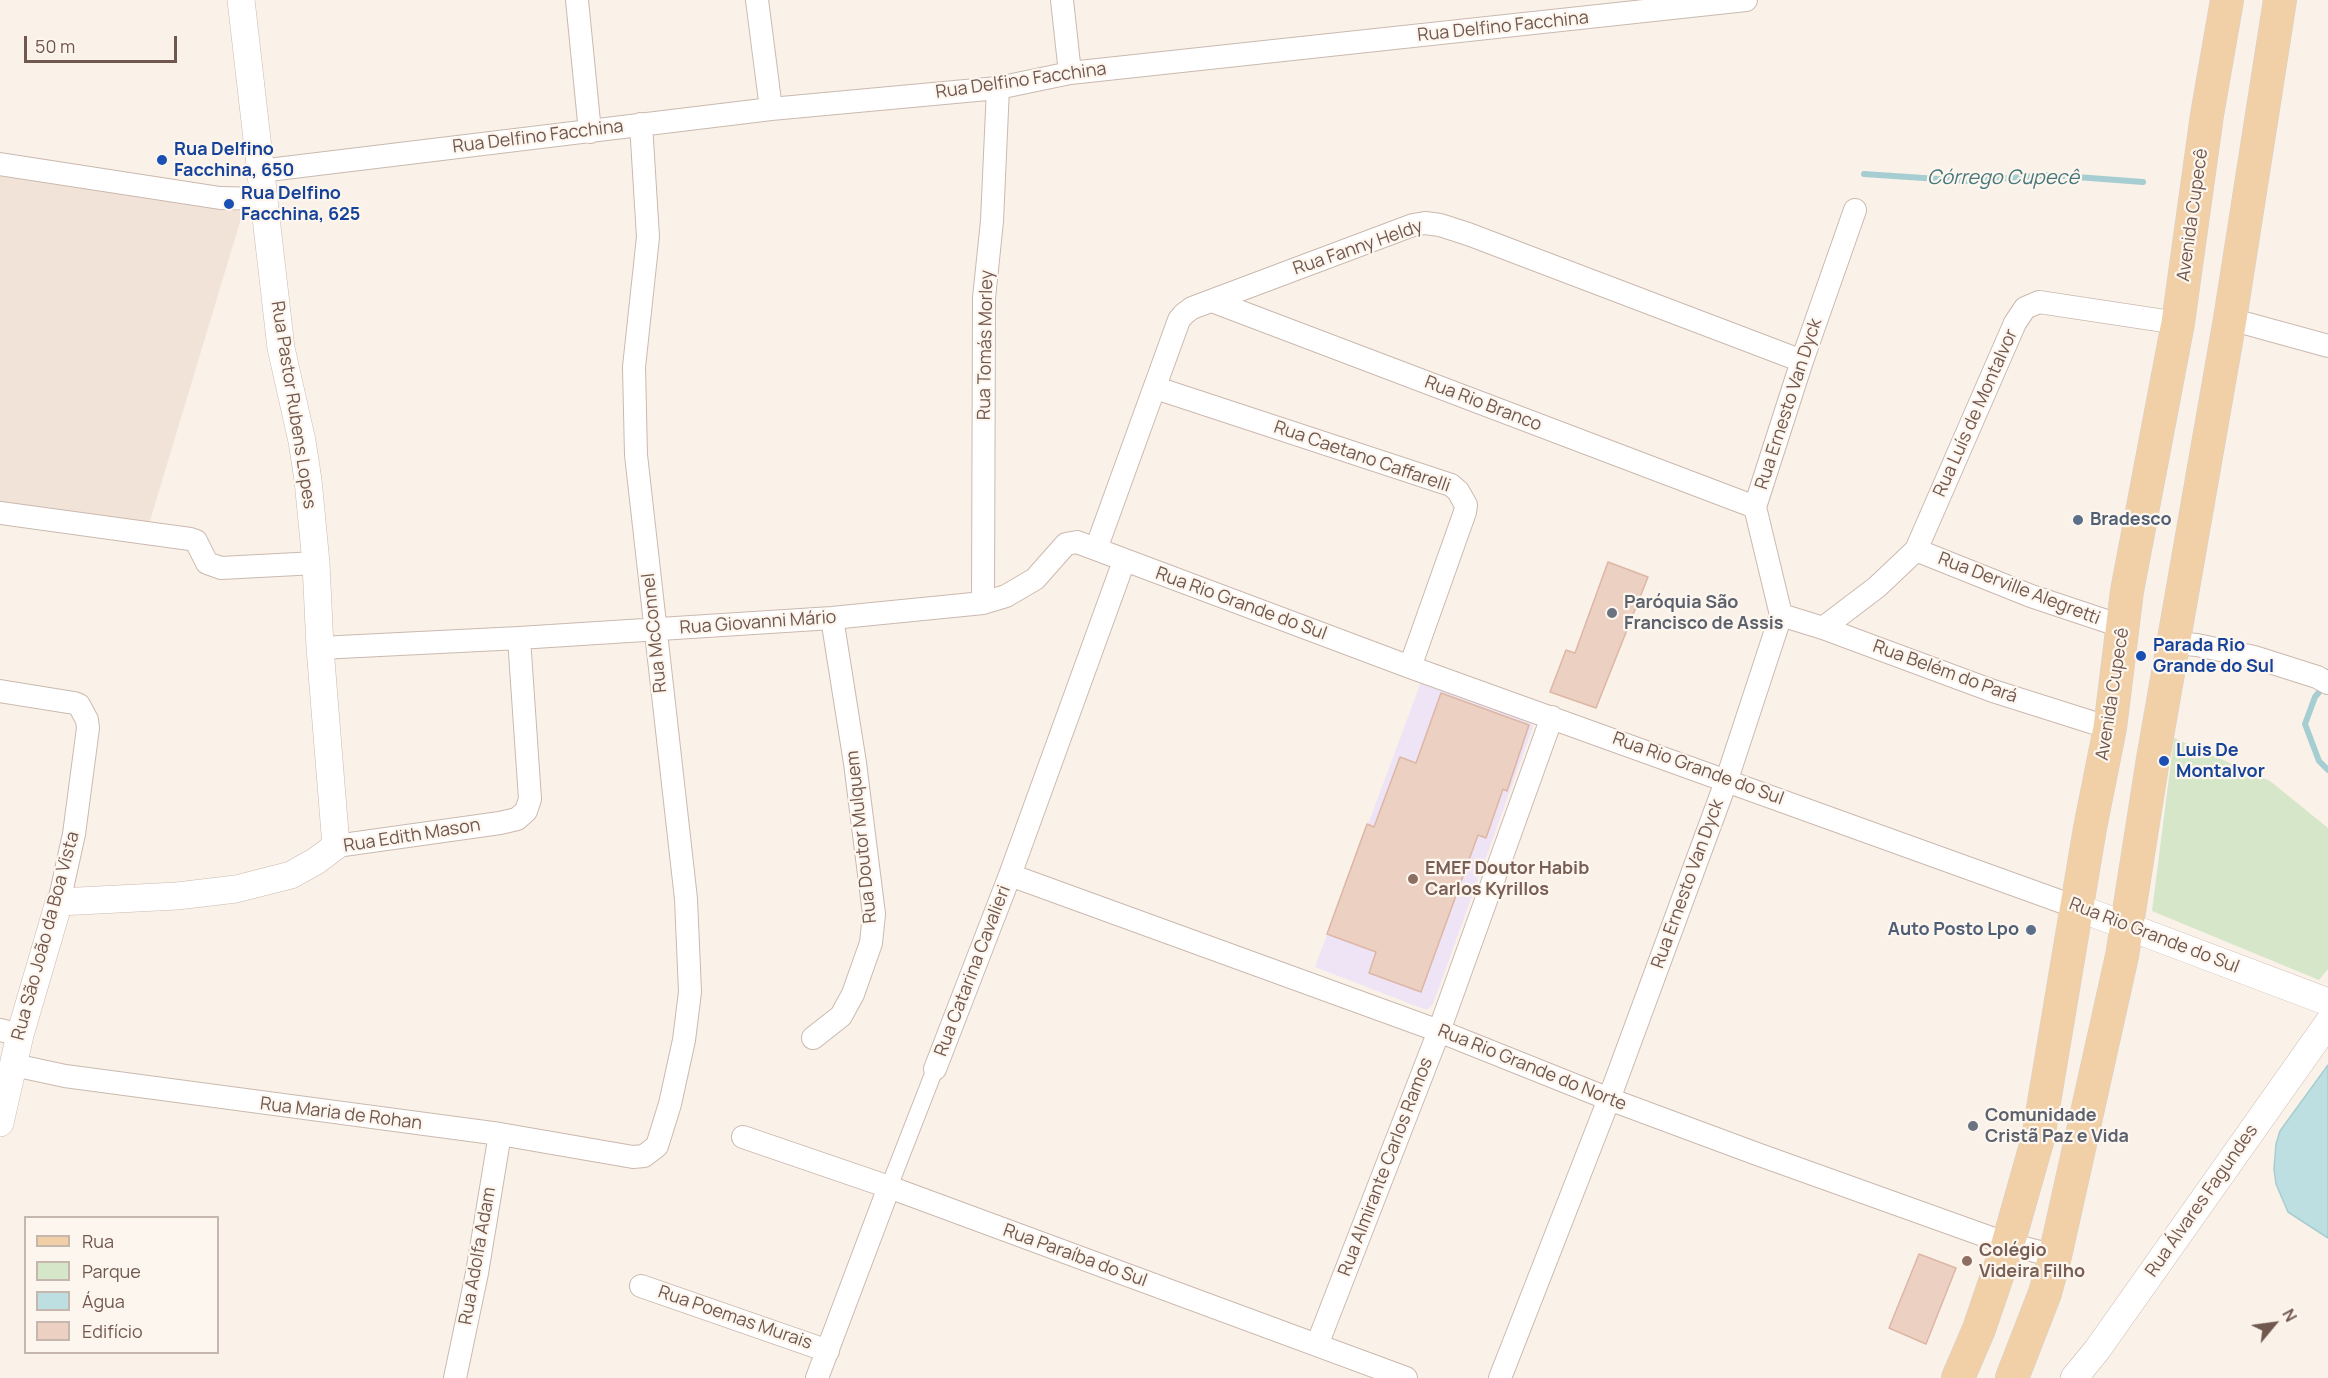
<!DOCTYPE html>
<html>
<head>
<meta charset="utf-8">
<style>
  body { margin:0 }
  #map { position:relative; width:2328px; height:1378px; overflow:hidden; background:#faf1e8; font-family:Manrope,sans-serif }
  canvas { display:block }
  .legend { position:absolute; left:24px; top:1216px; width:195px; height:138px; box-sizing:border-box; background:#fdf6ee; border:2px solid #c5b7ae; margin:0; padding:8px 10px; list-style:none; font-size:18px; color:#71584f }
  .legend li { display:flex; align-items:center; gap:12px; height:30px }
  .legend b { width:30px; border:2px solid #c5b7ae }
  .north { position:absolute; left:2244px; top:1294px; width:60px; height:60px; -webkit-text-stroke:4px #fdf6ee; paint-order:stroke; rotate:61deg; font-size:16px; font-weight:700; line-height:24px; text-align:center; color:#71584f }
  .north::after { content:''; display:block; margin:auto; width:21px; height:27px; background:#71584f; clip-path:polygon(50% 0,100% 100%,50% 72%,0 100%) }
  .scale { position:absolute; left:24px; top:36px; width:153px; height:27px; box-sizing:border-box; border:3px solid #71584f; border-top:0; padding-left:8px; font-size:18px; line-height:21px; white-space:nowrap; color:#71584f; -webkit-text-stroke:4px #fdf6ee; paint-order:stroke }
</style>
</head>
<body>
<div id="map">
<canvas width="2328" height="1378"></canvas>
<ul class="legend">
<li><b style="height:8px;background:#f1d0a8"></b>Rua</li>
<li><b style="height:16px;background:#d6e6c8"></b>Parque</li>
<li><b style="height:16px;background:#bedfe1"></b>Água</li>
<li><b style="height:16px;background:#ecd0c2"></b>Edifício</li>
</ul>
<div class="north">N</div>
<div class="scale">50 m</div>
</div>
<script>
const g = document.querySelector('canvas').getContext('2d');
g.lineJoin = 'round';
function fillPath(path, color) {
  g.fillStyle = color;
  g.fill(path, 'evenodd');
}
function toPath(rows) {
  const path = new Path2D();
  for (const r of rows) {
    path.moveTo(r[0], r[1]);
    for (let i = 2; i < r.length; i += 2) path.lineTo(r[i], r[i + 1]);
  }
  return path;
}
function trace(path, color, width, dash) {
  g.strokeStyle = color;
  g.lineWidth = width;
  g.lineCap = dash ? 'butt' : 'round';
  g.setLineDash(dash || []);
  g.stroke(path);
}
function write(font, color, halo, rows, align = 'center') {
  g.font = font + ' Manrope,sans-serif';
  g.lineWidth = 4.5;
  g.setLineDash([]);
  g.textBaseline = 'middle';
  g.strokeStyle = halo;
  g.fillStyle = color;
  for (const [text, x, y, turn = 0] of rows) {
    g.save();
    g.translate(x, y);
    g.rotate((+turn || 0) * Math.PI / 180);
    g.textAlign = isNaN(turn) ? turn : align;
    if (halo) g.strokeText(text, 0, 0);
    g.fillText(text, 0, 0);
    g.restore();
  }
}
fillPath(toPath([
  [0,175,243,212,149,524,0,504]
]), '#f1e3d7');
fillPath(toPath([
  [1421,682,1530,722,1533,727,1433,1004,1428,1009,1424,1009,1315,967]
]), '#eee4f6');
fillPath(toPath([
  [2174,738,2270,781,2328,828,2328,969,2319,980,2152,911]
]), '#d6e6c8');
const water = toPath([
  [2328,1065,2328,1238,2288,1212,2276,1184,2274,1169,2276,1144,2280,1131,2328,1065]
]);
fillPath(water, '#bedfe1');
trace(water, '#a6ced2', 1.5);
trace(toPath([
  [1864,174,1968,181,2050,175,2143,182],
  [2324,686,2315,697,2305,724,2319,761,2328,770]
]), '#a6ced2', 6);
const building = toPath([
  [1608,562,1648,577,1596,708,1550,692,1566,650,1575,653,1608,562],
  [1441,693,1529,725,1507,791,1503,789,1486,838,1478,835,1421,992,1369,973,1376,952,1327,934,1367,824,1374,827,1400,757,1416,763,1441,693],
  [1919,1254,1956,1268,1926,1344,1889,1328,1919,1254]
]);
fillPath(building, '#ecd0c2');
trace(building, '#ddb6a5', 1.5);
const pedestrian = toPath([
  [889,1187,935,1069]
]);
const minor = toPath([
  [577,0,590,132],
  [757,0,771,109],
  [1062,0,1070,73],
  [0,164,220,198,263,199],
  [260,171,771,109,998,88,1070,73,1746,0],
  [1212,301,1755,507],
  [2230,319,2328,346],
  [1156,388,1451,485,1458,491,1466,505,1465,512,1410,667],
  [0,513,190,539,196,541,207,563,221,568,316,563],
  [1096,549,1179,320,1184,314,1192,308,1413,225,1425,223,1440,225,1468,234,1802,361],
  [1916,550,2031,596,2124,627],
  [983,603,984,298,992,221,998,88],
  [1781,615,1823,628,1993,691,2110,728],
  [1823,628,1877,587,1916,550,2015,323,2025,308,2039,302,2178,323],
  [2174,643,2197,645,2254,657,2317,677,2328,683],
  [320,648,519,638,832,618,983,603,1006,596,1035,579,1066,544,1077,542,1410,667,2076,907],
  [0,691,74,703,79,705,87,720,88,728,74,834,59,902],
  [336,846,500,823,517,819,526,811,530,799,519,638],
  [1010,875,1439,1031,1609,1099,1757,1154,2008,1244,2055,1256],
  [0,1030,20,1035],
  [813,1038,841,1016,853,994,871,943,874,914,855,763,832,618],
  [14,1065,65,1076,500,1134,633,1157,644,1156,657,1146,670,1104,684,1040,690,992,686,899,636,455,634,367,648,237,641,124],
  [935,1069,1010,875,1124,561],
  [743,1137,889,1187,1406,1378],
  [641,1286,828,1351],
  [1317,1345,1439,1031,1552,717],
  [455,1378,477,1273,500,1134],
  [817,1378,889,1187],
  [1500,1378,1609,1099,1727,779,1781,615,1755,507,1802,361,1855,210]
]);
const tertiary = toPath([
  [2076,907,2328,1002],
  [0,1123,20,1035,59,902,177,896,236,889,291,875,316,861,336,846,320,648,316,563,308,480,302,441,281,348,241,0],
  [2074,1378,2097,1350,2328,1023]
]);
const primary = toPath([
  [1958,1378,1979,1329,2008,1244,2038,1138,2090,828,2110,728,2127,591,2178,323,2207,115,2227,0],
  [2012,1378,2045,1293,2055,1256,2122,956,2153,759,2230,319,2280,0]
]);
trace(pedestrian, '#cbb9af', 18);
trace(minor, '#cbb9af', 24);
trace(tertiary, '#cbb9af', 28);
trace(primary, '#d7d0ce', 34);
trace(pedestrian, '#fff', 16);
trace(minor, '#fff', 22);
trace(tertiary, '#fff', 27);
trace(primary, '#f1d0a8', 33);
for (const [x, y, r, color] of [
  [162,160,6,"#1a4fb4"],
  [229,204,6,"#1a4fb4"],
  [2078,520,6,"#5c6f8a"],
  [1612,613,6,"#6b7280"],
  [2141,656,6,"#1a4fb4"],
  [2164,761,6,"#1a4fb4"],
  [1413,879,6,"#8d6e63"],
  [2031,930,6,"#5c6f8a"],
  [1973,1126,6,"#6b7280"],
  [1967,1261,6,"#8d6e63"]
]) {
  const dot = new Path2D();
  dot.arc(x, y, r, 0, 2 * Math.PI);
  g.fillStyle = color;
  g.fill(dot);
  trace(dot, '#fdf6ee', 2);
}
write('18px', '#71584f', '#fdf6ee', [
  ["Rua Delfino Facchina",1503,27,-6],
  ["Rua Delfino Facchina",1021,81,-8],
  ["Rua Delfino Facchina",538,137,-7],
  ["Avenida Cupecê",2193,215,-82],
  ["Rua Fanny Heldy",1358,248,-19],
  ["Rua Tomás Morley",986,345,-89],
  ["Rua Rio Branco",1483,404,21],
  ["Rua Ernesto Van Dyck",1789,404,-72],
  ["Rua Pastor Rubens Lopes",293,405,81],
  ["Rua Luís de Montalvor",1976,413,-66],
  ["Rua Caetano Caffarelli",1362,457,19],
  ["Rua Derville Alegretti",2019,589,21],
  ["Rua Rio Grande do Sul",1241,604,20],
  ["Rua Giovanni Mário",758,623,-4],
  ["Rua McConnel",655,633,-96],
  ["Rua Belém do Pará",1945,672,20],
  ["Avenida Cupecê",2113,694,-81],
  ["Rua Rio Grande do Sul",1698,769,20],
  ["Rua Edith Mason",412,836,-9],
  ["Rua Doutor Mulquem",862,837,-96],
  ["Rua Ernesto Van Dyck",1688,884,-70],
  ["Rua São João da Boa Vista",46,936,-75],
  ["Rua Rio Grande do Sul",2154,936,21],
  ["Rua Catarina Cavalieri",973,971,-69],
  ["Rua Rio Grande do Norte",1532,1068,22],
  ["Rua Maria de Rohan",341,1114,7],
  ["Rua Almirante Carlos Ramos",1386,1167,-69],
  ["Rua Álvares Fagundes",2202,1201,-55],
  ["Rua Adolfa Adam",478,1256,-80],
  ["Rua Paraíba do Sul",1075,1256,20],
  ["Rua Poemas Murais",735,1318,19]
]);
write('bold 18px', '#164399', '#fdf6ee', [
  ["Rua Delfino",174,150],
  ["Facchina, 650",174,171],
  ["Rua Delfino",241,194],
  ["Facchina, 625",241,215],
  ["Parada Rio",2153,646],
  ["Grande do Sul",2153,667],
  ["Luis De",2176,751],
  ["Montalvor",2176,772]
], 'left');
write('bold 18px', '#4e5e75', '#fdf6ee', [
  ["Bradesco",2090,520],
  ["Auto Posto Lpo",2019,930,"right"]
], 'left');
write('bold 18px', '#5b616d', '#fdf6ee', [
  ["Paróquia São",1624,603],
  ["Francisco de Assis",1624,624],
  ["Comunidade",1985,1116],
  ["Cristã Paz e Vida",1985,1137]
], 'left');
write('bold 18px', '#785e54', '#fdf6ee', [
  ["EMEF Doutor Habib",1425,869],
  ["Carlos Kyrillos",1425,890],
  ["Colégio",1979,1251],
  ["Videira Filho",1979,1272]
], 'left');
write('italic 20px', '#47777b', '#fdf6ee', [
  ["Córrego Cupecê",2003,178]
]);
</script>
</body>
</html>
